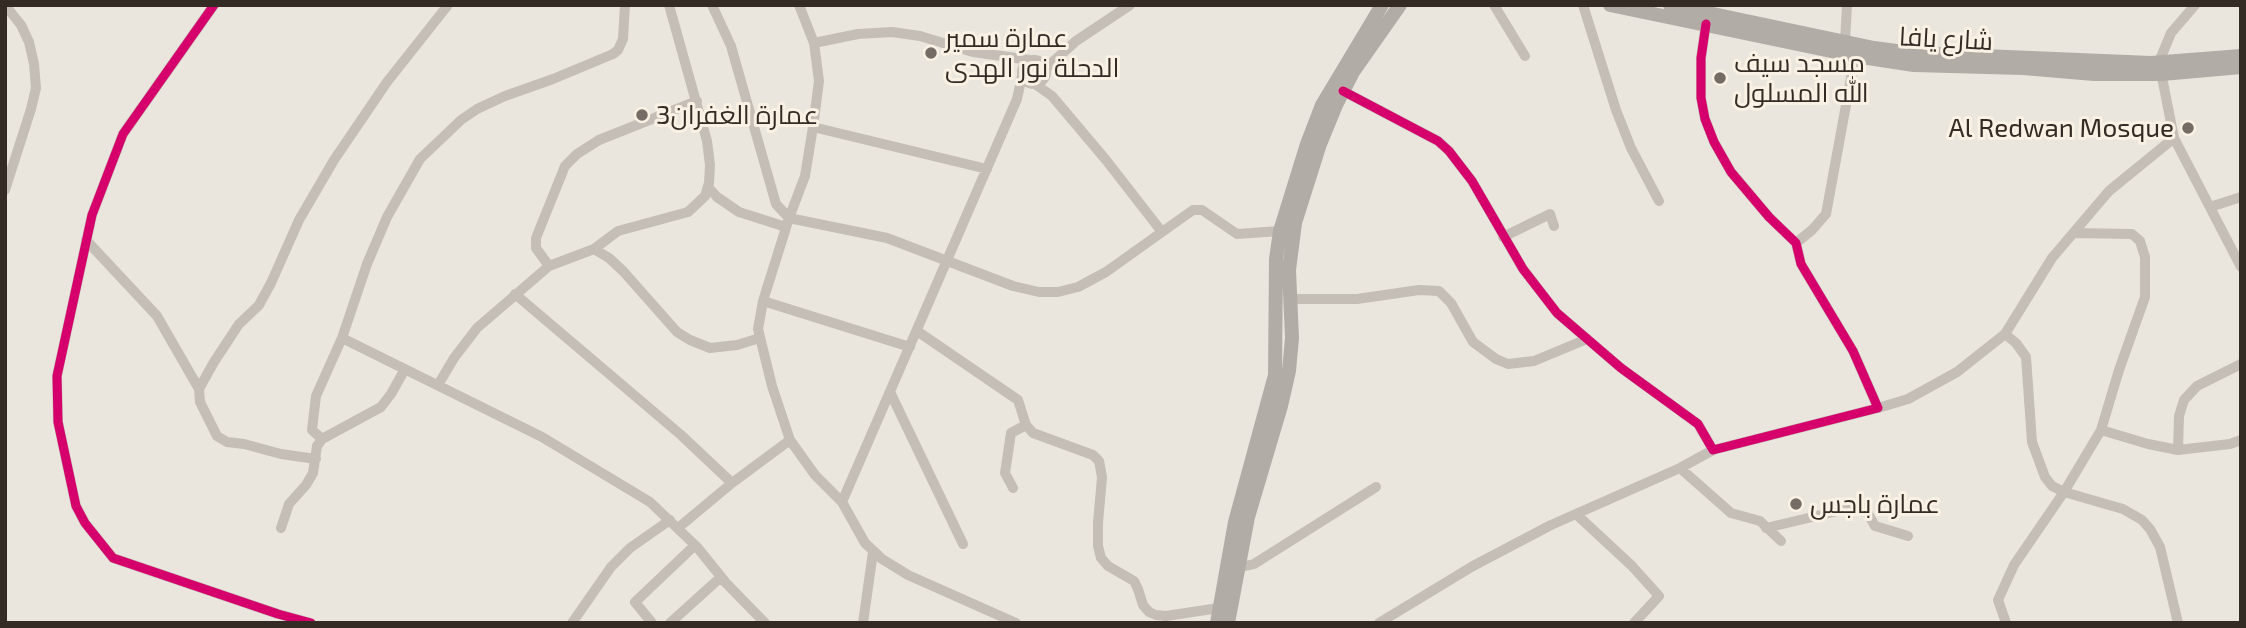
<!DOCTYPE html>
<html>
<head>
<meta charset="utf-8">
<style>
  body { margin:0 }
  #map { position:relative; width:2246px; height:628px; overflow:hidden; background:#ebe6dd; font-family:"Exo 2",sans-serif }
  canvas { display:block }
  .frame { position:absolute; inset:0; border:7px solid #342b25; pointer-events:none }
</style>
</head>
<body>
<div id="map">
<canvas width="2246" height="628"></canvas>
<div class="frame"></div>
</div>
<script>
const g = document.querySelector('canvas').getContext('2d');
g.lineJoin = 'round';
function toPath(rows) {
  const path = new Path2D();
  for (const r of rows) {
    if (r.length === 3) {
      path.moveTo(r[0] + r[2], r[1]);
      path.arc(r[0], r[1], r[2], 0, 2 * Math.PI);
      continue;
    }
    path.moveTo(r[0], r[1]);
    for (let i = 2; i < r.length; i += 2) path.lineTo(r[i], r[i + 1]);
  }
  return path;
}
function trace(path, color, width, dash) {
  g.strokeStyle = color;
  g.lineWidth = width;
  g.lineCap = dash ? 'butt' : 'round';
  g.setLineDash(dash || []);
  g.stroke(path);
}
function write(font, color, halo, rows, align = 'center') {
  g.font = font + ' "Exo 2",Cairo,sans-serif';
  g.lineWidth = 6;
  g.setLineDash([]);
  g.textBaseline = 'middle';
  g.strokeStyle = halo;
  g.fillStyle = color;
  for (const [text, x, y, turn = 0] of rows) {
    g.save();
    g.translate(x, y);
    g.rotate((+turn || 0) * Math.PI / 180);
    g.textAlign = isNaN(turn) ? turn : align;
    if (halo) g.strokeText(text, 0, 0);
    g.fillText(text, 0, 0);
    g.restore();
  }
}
trace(toPath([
  [214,5,123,134,92,215,57,376,58,422,76,506,85,523,113,558,278,614,311,623],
  [712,5,731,46,776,204,789,218,887,238,1013,286,1039,292,1058,292,1078,287,1106,272,1162,232],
  [799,5,814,43,819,81,813,127,805,176,789,218,763,301,758,329,772,386,790,440,815,475,842,502,865,543,882,559,908,575,1016,623],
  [1494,5,1525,56],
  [1583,5,1616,110,1631,148,1659,201],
  [2195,5,2171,33,2159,62,2174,138,2241,267],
  [1845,42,1847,5],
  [814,43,858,34,892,32,920,36,973,52,1030,60],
  [1034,72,12],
  [1045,69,1076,41,1130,5],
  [1035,84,1052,96,1106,160,1162,232,1193,210,1202,210,1237,234,1280,231],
  [1343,91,1438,141,1449,151,1472,181,1523,269,1557,313,1621,368,1698,424,1713,450,1878,408,1853,351,1801,264,1796,243,1769,217,1731,172,1714,142,1705,119,1701,98,1701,58,1706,24],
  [813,127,987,169],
  [708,187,717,197,739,212,786,227],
  [5,190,31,109,36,88,34,64,29,42,21,25,5,5],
  [2210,207,2241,197],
  [2074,233,2132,234,2140,241,2145,257,2145,297,2119,370,2101,430,2148,444,2178,450,2230,444,2241,440],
  [1503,237,1550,214,1554,226],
  [86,240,157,316,199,389],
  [1796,243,1812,230,1826,214,1855,56],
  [594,249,609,258,623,271,677,332,690,340,710,348,737,345,760,338],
  [549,266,536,248,536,238,565,166,577,154,599,140,697,101],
  [515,294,681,435,732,483],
  [1289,299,1357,299,1419,290,1439,291,1451,303,1473,342,1496,359,1508,364,1534,361,1587,339],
  [763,301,910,347],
  [917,331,1018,400,1026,425,1033,433,1093,455,1099,461,1102,477,1098,523,1098,546,1101,558,1108,566,1134,581,1138,589,1143,605,1149,612,1156,615,1166,616,1219,608],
  [2005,334,2016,343,2026,357,2032,442,2045,477,2052,486,2064,492,2123,509,2142,520,2150,529,2160,547,2178,623],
  [342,338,542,437,650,502,697,547,726,583,765,623],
  [438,385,454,358,477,328,549,266,594,249,618,231,688,212,705,196,709,183,710,165,707,141,669,5],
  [890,392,963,544],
  [1878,408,1908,399,1957,372,2005,334,2052,258,2109,191,2174,138],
  [322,439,312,430,316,396,342,338,367,264,387,217,420,159,461,120,477,109,505,96,553,79,613,54,618,50,623,39,625,5],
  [2178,450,2179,416,2184,400,2197,386,2241,364],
  [316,459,281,454,244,444,227,442,217,436,200,402,199,389,214,362,239,324,259,305,271,283,299,220,334,160,387,82,448,5],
  [1680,468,1731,513,1760,521,1781,541],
  [1013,488,1005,473,1011,433,1026,425],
  [842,502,1017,99,1022,76],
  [1576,514,1632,566,1659,596,1634,623],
  [281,528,289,504,306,485,313,473,317,446,322,439,381,407,391,394,405,369],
  [678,528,732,483,790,440],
  [1766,528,1863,505,1875,526,1908,536],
  [1237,568,1254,564,1376,487],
  [572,623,611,567,630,548,670,520],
  [652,623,635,602,695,545],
  [670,623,721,577],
  [863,623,873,552],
  [1379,623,1473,566,1551,525,1680,468,1713,450],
  [2006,623,1998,600,2014,565,2064,492,2101,430]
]), '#c4beb6', 10);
trace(toPath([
  [1610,5,1855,56,1914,65,2023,68,2094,74,2162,74,2241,67],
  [1670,5,1874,48,1911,53,2151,63,2241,56],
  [1217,623,1235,522,1275,375,1276,259,1280,231,1307,144,1322,105,1382,5],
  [1228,623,1248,517,1281,406,1289,371,1292,338,1289,270,1295,223,1320,144,1336,105,1353,72,1400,5]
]), '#b2aca6', 14);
trace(toPath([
  [214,5,123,134,92,215,57,376,58,422,76,506,85,523,113,558,278,614,311,623],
  [1343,91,1438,141,1449,151,1472,181,1523,269,1557,313,1621,368,1698,424,1713,450,1878,408,1853,351,1801,264,1796,243,1769,217,1731,172,1714,142,1705,119,1701,98,1701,58,1706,24]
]), '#d6006c', 9);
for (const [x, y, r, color] of [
  [931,53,7,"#746c65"],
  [1720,78,7,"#746c65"],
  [642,115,7,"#746c65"],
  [2188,128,7,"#746c65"],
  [1796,504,7,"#746c65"]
]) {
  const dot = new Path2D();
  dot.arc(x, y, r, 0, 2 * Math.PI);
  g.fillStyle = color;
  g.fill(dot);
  trace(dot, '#f9f1e3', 2.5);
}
write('26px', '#342b25', '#f9f1e3', [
  ["عمارة سمير",945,38],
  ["الدحلة نور الهدى",945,68],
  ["مسجد سيف",1734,63],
  ["الله المسلول",1734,93],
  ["عمارة الغفران3",656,115],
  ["Al Redwan Mosque",2174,128,"right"],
  ["عمارة باجس",1810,504]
], 'left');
write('26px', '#342b25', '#f9f1e3', [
  ["شارع يافا",1946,39,3]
]);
</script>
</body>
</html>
